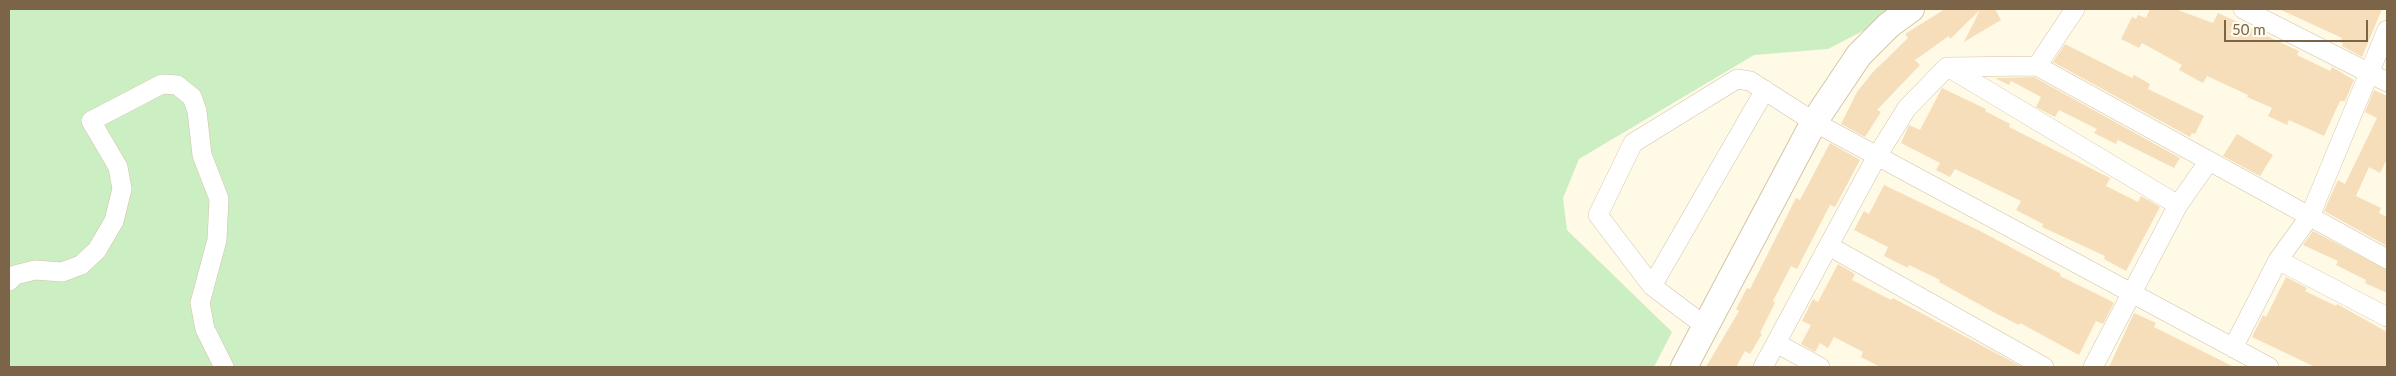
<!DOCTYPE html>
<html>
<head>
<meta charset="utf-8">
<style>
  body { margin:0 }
  #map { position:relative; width:2396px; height:376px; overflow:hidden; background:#fefae6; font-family:Lato,sans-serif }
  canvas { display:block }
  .frame { position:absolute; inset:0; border:10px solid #7b6448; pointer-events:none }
  .scale { position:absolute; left:2224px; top:20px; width:144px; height:22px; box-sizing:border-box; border:2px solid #7b6448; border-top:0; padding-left:6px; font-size:15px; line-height:18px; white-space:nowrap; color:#7b6448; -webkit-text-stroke:4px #fffcef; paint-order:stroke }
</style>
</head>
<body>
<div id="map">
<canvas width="2396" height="376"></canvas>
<div class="frame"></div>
<div class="scale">50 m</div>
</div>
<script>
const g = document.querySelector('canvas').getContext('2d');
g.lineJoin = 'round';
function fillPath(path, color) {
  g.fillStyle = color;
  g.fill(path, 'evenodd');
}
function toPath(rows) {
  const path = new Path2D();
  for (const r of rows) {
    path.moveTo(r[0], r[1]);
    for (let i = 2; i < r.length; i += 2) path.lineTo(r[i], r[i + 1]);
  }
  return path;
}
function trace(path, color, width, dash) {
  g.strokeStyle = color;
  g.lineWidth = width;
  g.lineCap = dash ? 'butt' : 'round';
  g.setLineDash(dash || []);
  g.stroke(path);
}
fillPath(toPath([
  [9,9,1905,9,1828,49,1754,55,1579,159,1563,198,1567,230,1672,332,1654,367,9,367]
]), '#cceec3');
fillPath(toPath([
  [1945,9,1995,9,2001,20,1964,42,1980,10,1950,39,1949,36,1915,60,1920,65,1877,110,1881,112,1865,137,1841,124,1857,92,1873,72,1908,38,1905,34],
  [2150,9,2175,9,2213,23,2218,13,2299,51,2297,55,2330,71,2332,67,2354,80,2345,101,2340,101,2324,136,2289,120,2287,125,2268,116,2272,108,2247,97,2248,95,2207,76,2203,83,2179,70,2182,65,2142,43,2139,48,2121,39,2132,17,2136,19,2138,15,2146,18],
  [2279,9,2382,9,2362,57,2342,46,2343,43,2340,42,2342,38],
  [2065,44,2132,78,2134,75,2150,84,2148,89,2204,116,2195,134,2192,133,2190,137,2053,62],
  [2034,77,2180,158,2174,168,2118,140,2116,144,2094,133,2097,129,2059,110,2055,117,2047,113,2036,107,2041,97,2011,81,2009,85,1995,78],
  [1942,88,1986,109,1985,111,2010,124,2009,127,2110,178,2106,186,2138,202,2141,196,2160,207,2126,271,2104,259,2105,256,2042,227,2043,224,2016,210,2021,201,1955,169,1950,177,1936,170,1940,163,1901,143,1909,125,1920,130],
  [2374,90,2387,96,2387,159,2380,173,2369,167,2356,196,2381,208,2379,213,2387,217,2387,246,2324,211,2338,180,2345,184,2377,118,2365,112],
  [2237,134,2273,155,2260,176,2223,156],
  [1830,143,1860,160,1835,207,1830,205,1797,269,1791,266,1773,301,1775,303,1760,333,1762,334,1750,354,1745,351,1736,367,1706,367,1739,311,1736,309,1747,288,1750,289,1796,198,1800,200],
  [1884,185,1980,231,2061,274,2060,276,2111,301,2114,303,2103,324,2096,321,2079,355,2020,323,2019,325,1997,314,1939,282,1940,280,1909,265,1908,268,1884,256,1888,247,1854,230,1864,211,1869,214],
  [2313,231,2387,270,2387,293,2365,283,2366,280,2336,265,2338,261,2303,245],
  [1838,264,1855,274,1852,280,1891,300,1893,298,2022,367,1880,367,1861,357,1863,352,1834,337,1828,348,1820,343,1815,352,1801,344,1811,325,1802,321,1813,299,1818,302],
  [2286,277,2307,288,2305,291,2336,306,2337,304,2387,332,2387,367,2315,367,2252,337,2263,315,2266,317],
  [2134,313,2156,323,2154,327,2234,367,2109,367]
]), '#f6debb');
const street = toPath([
  [2243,9,2387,82],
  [2037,66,2387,259],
  [1948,67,2178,205],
  [1829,246,2044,367],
  [2278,260,2387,317],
  [9,281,15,275,35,270,62,272,81,265,97,250,114,221,122,189,118,167,91,121,162,84,177,85,192,97,197,111,202,155,219,199,217,240,200,303,205,329,224,367],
  [1652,286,1765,90],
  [1705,326,1652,286,1598,215,1633,143,1737,79,1750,81,1814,122,2269,367],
  [1776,343,1820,367],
  [2233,348,2278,260,2310,216,2387,30],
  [1763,367,1877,156,1907,108,1947,67,2037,66,2075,9],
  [2093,367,2178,205,2209,161]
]);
const secondary = toPath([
  [1684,367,1814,122,1859,55,1889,25,1911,9]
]);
trace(street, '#d2c3aa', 20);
trace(secondary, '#d5c5a8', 28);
trace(street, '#fff', 19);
trace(secondary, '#fff', 26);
</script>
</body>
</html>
